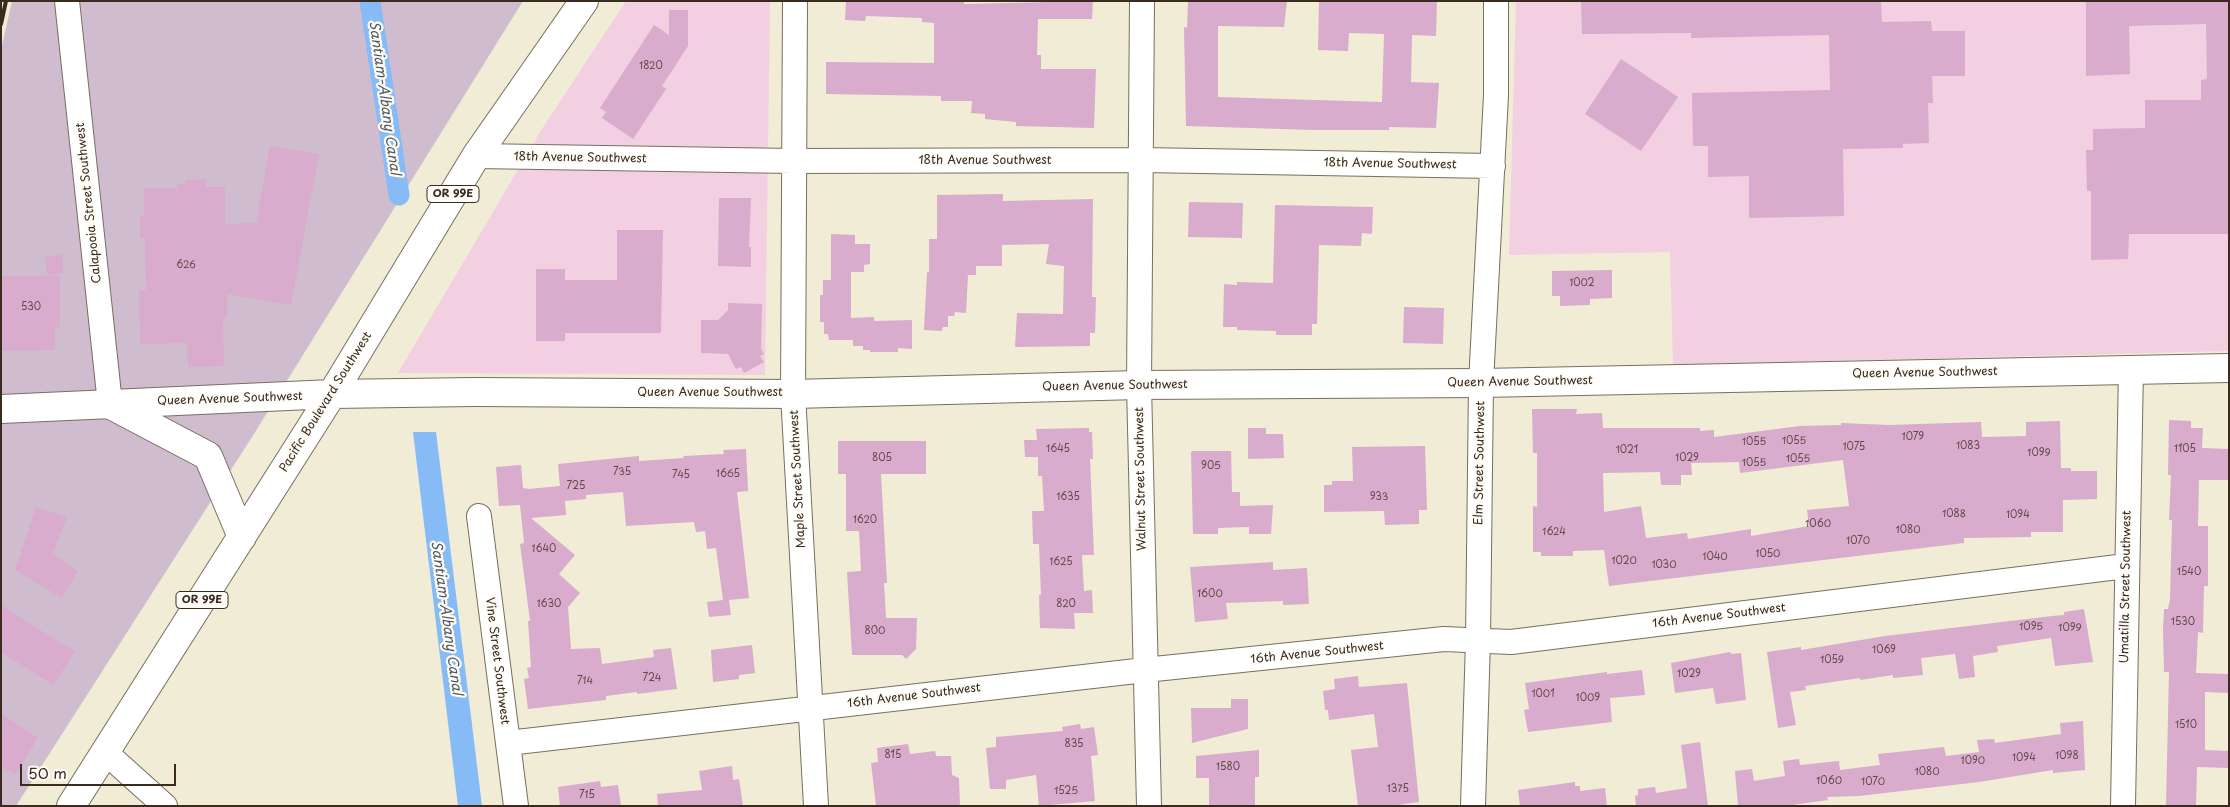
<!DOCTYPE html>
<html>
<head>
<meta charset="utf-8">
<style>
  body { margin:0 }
  #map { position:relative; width:2230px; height:807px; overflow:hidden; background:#f0ecd6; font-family:"Playpen Sans",sans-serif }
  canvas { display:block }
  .frame { position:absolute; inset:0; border:2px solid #3b2a1e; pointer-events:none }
  .scale { position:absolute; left:20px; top:764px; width:156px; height:22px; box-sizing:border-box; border:2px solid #3b2a1e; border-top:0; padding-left:6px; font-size:15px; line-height:18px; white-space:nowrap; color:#3b2a1e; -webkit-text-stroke:4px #fdfcf7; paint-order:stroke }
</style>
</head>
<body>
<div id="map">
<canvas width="2230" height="807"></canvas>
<div class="frame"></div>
<div class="scale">50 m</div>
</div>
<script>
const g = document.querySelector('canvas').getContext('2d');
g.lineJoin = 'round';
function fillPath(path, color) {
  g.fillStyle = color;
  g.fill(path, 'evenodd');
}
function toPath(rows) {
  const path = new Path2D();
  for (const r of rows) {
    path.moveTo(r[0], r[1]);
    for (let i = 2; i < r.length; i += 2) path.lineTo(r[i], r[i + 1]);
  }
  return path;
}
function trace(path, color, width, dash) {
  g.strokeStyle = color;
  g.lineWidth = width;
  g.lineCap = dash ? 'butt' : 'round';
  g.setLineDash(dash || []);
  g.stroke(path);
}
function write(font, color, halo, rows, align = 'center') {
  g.font = font + ' "Playpen Sans",sans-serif';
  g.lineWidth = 4.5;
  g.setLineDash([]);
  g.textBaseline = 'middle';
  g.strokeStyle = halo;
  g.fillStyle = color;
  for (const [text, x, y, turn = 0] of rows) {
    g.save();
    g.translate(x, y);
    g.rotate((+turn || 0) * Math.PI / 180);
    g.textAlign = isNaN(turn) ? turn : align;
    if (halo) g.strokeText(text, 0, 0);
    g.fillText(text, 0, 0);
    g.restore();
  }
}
fillPath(toPath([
  [626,1,770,1,765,375,398,373,542,129],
  [1516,1,2229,1,2229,351,1673,365,1670,252,1509,255]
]), '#f2cfe1');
fillPath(toPath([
  [12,1,523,1,252,437,16,806,1,806,1,50]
]), '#cfbdcf');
fillPath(toPath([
  [413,432,436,432,482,806,458,806]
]), '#86bbf5');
trace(toPath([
  [370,1,399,195]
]), '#86bbf5', 21);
fillPath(toPath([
  [846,1,964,1,964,4,1093,1,1092,19,1038,19,1037,55,1041,55,1041,69,1096,69,1094,128,1016,126,1016,122,985,119,985,114,971,113,972,101,941,101,941,96,826,94,826,62,934,63,934,23,922,22,922,18,866,16,865,21,845,20],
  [1188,1,1287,1,1284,27,1218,26,1218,97,1382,102,1384,34,1349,33,1348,51,1318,50,1319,1,1437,1,1436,36,1412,35,1411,82,1439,83,1436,128,1389,127,1389,130,1315,130,1186,126,1184,27,1187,28],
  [1581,1,1881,1,1882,22,1931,21,1932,31,1965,31,1965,76,1932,76,1933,103,1928,103,1929,143,1903,144,1903,148,1843,149,1844,216,1749,218,1749,176,1708,177,1708,146,1693,146,1692,93,1830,90,1829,35,1691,38,1691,33,1582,34],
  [2086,1,2229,1,2229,234,2129,234,2128,259,2091,260,2091,191,2087,191,2086,150,2093,150,2093,129,2145,128,2145,100,2201,100,2201,80,2207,79,2206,24,2129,26,2130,74,2086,76],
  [669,10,688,10,688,46,662,86,666,89,633,139,602,118,606,112,600,108,654,25,669,35],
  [1621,59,1678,97,1641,151,1585,114],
  [270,146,319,154,291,305,227,294,227,317,223,318,224,366,188,367,187,343,140,344,139,290,146,290,145,238,140,238,140,215,144,215,144,188,177,188,177,184,185,184,185,180,206,179,206,187,225,187,225,224,256,223],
  [1003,194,1003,201,1093,199,1092,297,1096,297,1095,333,1090,333,1090,346,1015,347,1017,313,1063,314,1064,266,1046,264,1049,244,1002,245,1002,266,976,266,976,275,968,275,966,313,955,312,954,316,948,316,948,327,943,327,942,331,924,330,927,272,929,272,929,239,937,239,937,195],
  [719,198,751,198,749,247,751,247,751,267,718,266],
  [1189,202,1243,203,1242,238,1188,237],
  [1275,205,1373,207,1372,234,1362,233,1361,246,1319,245,1317,324,1312,324,1312,335,1276,335,1276,331,1237,330,1237,327,1223,327,1224,284,1237,285,1237,282,1273,283],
  [617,230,663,230,661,333,565,333,565,341,536,341,536,269,565,269,565,280,617,280],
  [831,234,855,235,855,244,870,244,870,264,864,265,864,272,851,272,851,318,874,317,874,321,912,320,912,349,898,348,898,352,870,352,870,350,863,350,863,346,853,346,853,340,829,340,828,334,824,334,824,322,820,322,820,295,823,295,823,280,831,280],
  [62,255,63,274,47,275,45,256],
  [1612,270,1612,298,1590,299,1590,305,1560,306,1560,296,1552,296,1552,271],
  [1,276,60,276,60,327,55,327,55,350,1,351],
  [728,303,762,304,761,349,764,354,760,356,764,362,744,373,741,367,736,369,728,354,701,353,701,320,718,320,728,310],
  [1404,307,1444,308,1443,344,1403,343],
  [1532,409,1577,409,1576,414,1602,413,1603,428,1700,428,1700,431,1714,430,1714,437,1800,426,1841,425,1841,423,1889,425,1981,422,1982,437,2026,436,2026,422,2060,421,2061,468,2071,468,2071,471,2097,471,2097,499,2063,500,2063,532,2031,532,2031,537,1964,538,1964,543,1609,586,1604,550,1573,551,1573,556,1541,556,1541,552,1533,552,1533,506,1537,507,1537,453,1533,453],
  [1843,460,1849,506,1807,510,1809,526,1751,536,1751,529,1688,539,1687,533,1646,538,1641,506,1604,512,1603,473,1660,472,1661,485,1681,485,1681,475,1692,475,1691,463,1739,462,1740,473],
  [2169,420,2191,421,2191,428,2203,428,2202,448,2229,449,2229,480,2199,480,2198,526,2208,526,2208,586,2204,586,2203,633,2198,632,2196,673,2229,674,2229,693,2205,692,2205,750,2229,751,2229,768,2197,767,2196,806,2166,806,2169,672,2164,672,2163,630,2164,609,2168,609,2170,599,2172,520,2169,520,2171,475,2168,475],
  [1089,428,1089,432,1092,432,1093,459,1090,459,1094,555,1082,555,1084,591,1092,590,1093,613,1074,613,1075,629,1040,628,1039,595,1041,595,1039,544,1033,544,1032,511,1044,511,1042,476,1038,476,1038,457,1025,457,1024,440,1037,440,1036,429],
  [1248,428,1266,428,1266,434,1283,434,1284,458,1248,459],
  [838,441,926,441,926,474,881,474,887,583,884,583,886,618,917,618,916,649,906,659,902,655,852,655,847,572,861,571,859,531,846,531,846,474,838,474],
  [1425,446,1427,510,1419,510,1419,524,1385,525,1384,511,1324,512,1324,485,1332,485,1332,481,1353,481,1352,447],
  [746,449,748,491,737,492,749,598,729,600,731,615,709,617,707,602,723,600,716,548,707,549,705,531,696,532,694,522,626,526,623,492,586,495,586,499,565,501,566,515,531,518,575,555,559,574,580,593,568,607,571,649,600,648,602,664,654,657,653,650,671,648,677,689,637,694,637,692,606,696,606,700,528,709,524,679,529,678,527,668,531,667,528,621,530,621,520,544,524,543,520,505,499,506,496,467,521,465,523,488,529,489,560,486,558,464,639,456,639,461,684,458,683,456,724,454,723,450],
  [1193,451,1231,451,1232,492,1240,492,1240,506,1273,505,1271,534,1249,534,1249,527,1218,528,1218,534,1193,534,1191,452],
  [36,507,67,517,52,554,78,571,62,598,15,570],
  [1273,562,1273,570,1307,568,1309,604,1283,605,1283,601,1226,603,1228,619,1195,622,1190,567],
  [1,605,75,652,53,685,1,652],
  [2084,609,2093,662,2055,666,2051,638,1997,646,1998,652,1973,656,1975,677,1959,679,1955,654,1921,658,1923,675,1893,678,1893,675,1860,680,1860,678,1805,686,1806,690,1790,692,1796,725,1778,728,1767,652,1801,647,1801,650,1885,636,2052,616,2064,615,2064,612],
  [752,645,755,673,739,675,739,679,713,682,711,650],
  [1730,652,1731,654,1741,653,1746,700,1716,704,1713,688,1675,693,1671,663],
  [1642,670,1645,695,1610,698,1612,722,1528,732,1524,710,1529,709,1525,683,1607,672,1607,674],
  [1358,676,1359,687,1407,683,1419,802,1391,806,1358,806,1351,750,1378,747,1374,714,1329,720,1328,710,1325,710,1323,691,1335,689,1334,679],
  [1231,699,1248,699,1248,729,1192,743,1191,708,1231,708],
  [1,714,38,738,15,775,1,766],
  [2083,721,2085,770,2053,773,2053,770,1979,782,1859,796,1827,797,1828,800,1785,806,1738,806,1735,771,1752,769,1754,781,1785,776,1783,761,1799,759,1800,765,1839,761,1840,770,1880,765,1878,754,1897,752,1944,747,1946,756,1979,752,1977,740,1994,739,1995,743,2061,734,2060,723],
  [1080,724,1081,729,1094,727,1098,755,1091,756,1095,801,1039,806,1036,775,1006,780,1006,789,990,789,986,748,996,747,996,737,1063,731,1062,727],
  [1700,742,1708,806,1636,806,1635,796,1638,795,1638,789,1655,787,1656,793,1687,788,1681,745],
  [908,744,910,754,935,751,936,756,951,756,952,775,959,778,960,806,876,806,871,763,878,762,877,748],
  [1259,750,1259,777,1255,777,1255,806,1209,806,1209,778,1196,778,1196,756],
  [732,766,733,780,739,779,743,806,658,806,657,794,702,790,699,771],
  [600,781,601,787,618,785,621,806,560,806,558,787],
  [1575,782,1575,786,1580,786,1580,791,1605,788,1607,806,1520,806,1518,790]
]), '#d9abcc');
const minor = toPath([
  [67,1,110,404],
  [795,1,793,394,816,806],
  [1142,1,1139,385,1149,806],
  [476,156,793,161,1142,160,1493,166],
  [479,516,516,806],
  [508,743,1145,670,1444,639,1511,642,2126,566],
  [105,752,165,806],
  [1473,806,1478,640,1481,383,1496,95,1496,1],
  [2123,806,2131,368]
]);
const major = toPath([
  [111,405,208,456,242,537],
  [1,409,332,394,474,392,793,394,1139,385,1481,383,2229,368],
  [71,806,332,394,476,156,584,1]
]);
trace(minor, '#7a6e5e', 26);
trace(major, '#7a6e5e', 30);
trace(minor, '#fff', 24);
trace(major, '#fff', 28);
trace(toPath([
  [1,24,6,1]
]), '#3b2a1e', 4);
write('10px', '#624a4a', null, [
  ["1820",651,66],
  ["626",186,265],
  ["1002",1582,283],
  ["530",31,307],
  ["1079",1913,437],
  ["1055",1794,441],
  ["1055",1754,442],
  ["1083",1968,446],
  ["1075",1854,447],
  ["1645",1058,449],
  ["1105",2185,449],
  ["1021",1627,450],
  ["1099",2039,453],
  ["805",882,458],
  ["1029",1687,458],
  ["1055",1798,459],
  ["1055",1754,463],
  ["905",1211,466],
  ["735",622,472],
  ["1665",728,474],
  ["745",681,475],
  ["725",576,486],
  ["1635",1068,497],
  ["933",1379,497],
  ["1088",1954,514],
  ["1094",2018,515],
  ["1620",865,520],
  ["1060",1818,524],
  ["1080",1908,530],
  ["1624",1554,532],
  ["1070",1858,541],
  ["1640",544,549],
  ["1050",1768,554],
  ["1040",1715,557],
  ["1020",1624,561],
  ["1625",1061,562],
  ["1030",1664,565],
  ["1540",2189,572],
  ["1600",1210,594],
  ["1630",549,604],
  ["820",1066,604],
  ["1530",2183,622],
  ["1095",2031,627],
  ["1099",2070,628],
  ["800",875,631],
  ["1069",1884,650],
  ["1059",1832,660],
  ["1029",1689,674],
  ["724",652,678],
  ["714",585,681],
  ["1001",1543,694],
  ["1009",1588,698],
  ["1510",2186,725],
  ["835",1074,744],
  ["815",893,755],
  ["1098",2067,756],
  ["1094",2024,758],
  ["1090",1973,761],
  ["1580",1228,767],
  ["1080",1927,772],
  ["1060",1829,781],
  ["1070",1873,782],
  ["1375",1398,789],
  ["1525",1066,791],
  ["715",587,795]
]);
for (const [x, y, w] of [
  [453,194,52],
  [202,600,52]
]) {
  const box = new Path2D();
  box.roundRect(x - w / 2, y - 8.5, w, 17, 4);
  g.fillStyle = '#fdfcf7';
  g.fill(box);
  trace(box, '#3b2a1e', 1);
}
write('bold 11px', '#3b2a1e', null, [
  ["OR 99E",453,194],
  ["OR 99E",202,600]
]);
write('12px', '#3b2a1e', '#fdfcf7', [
  ["18th Avenue Southwest",580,158,1],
  ["18th Avenue Southwest",985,161],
  ["18th Avenue Southwest",1390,164,1],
  ["Calapooia Street Southwest",89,203,-96],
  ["Queen Avenue Southwest",1925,373,-1],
  ["Queen Avenue Southwest",1520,382,-1],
  ["Queen Avenue Southwest",1115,386,-1],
  ["Queen Avenue Southwest",710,393],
  ["Queen Avenue Southwest",230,399,-2],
  ["Pacific Boulevard Southwest",326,402,-58],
  ["Elm Street Southwest",1480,463,-89],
  ["Maple Street Southwest",798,479,-93],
  ["Walnut Street Southwest",1141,479,-91],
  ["Umatilla Street Southwest",2126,587,-89],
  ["16th Avenue Southwest",1719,616,-7],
  ["16th Avenue Southwest",1317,653,-6],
  ["Vine Street Southwest",497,661,83],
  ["16th Avenue Southwest",914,696,-7]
]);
write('italic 14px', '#52565e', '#fdfcf7', [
  ["Santiam-Albany Canal",384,98,82],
  ["Santiam-Albany Canal",446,618,82]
]);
</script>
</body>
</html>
